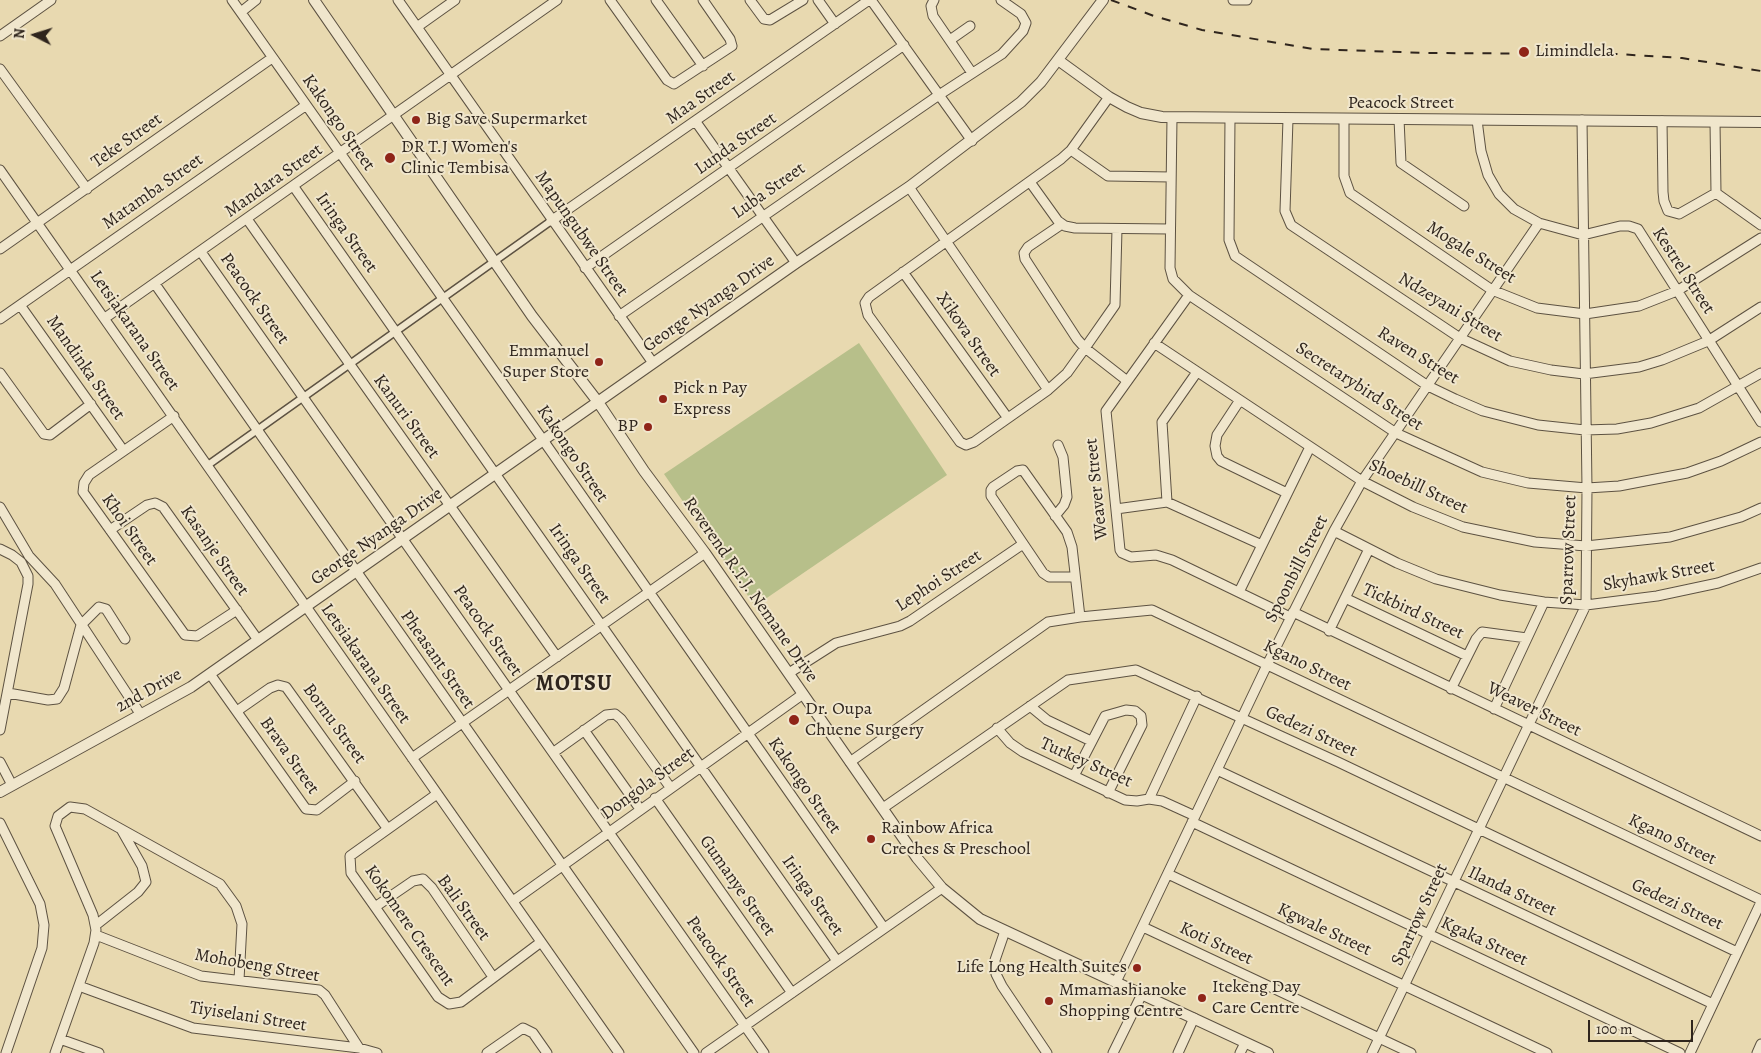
<!DOCTYPE html>
<html>
<head>
<meta charset="utf-8">
<style>
  body { margin:0 }
  #map { position:relative; width:1761px; height:1053px; overflow:hidden; background:#e8d9b0; font-family:Alegreya,serif }
  canvas { display:block }
  .north { position:absolute; left:10px; top:10px; width:50px; height:50px; -webkit-text-stroke:4px #f0e6cc; paint-order:stroke; rotate:275deg; font-size:14px; font-weight:700; line-height:20px; text-align:center; color:#2f251d }
  .north::after { content:''; display:block; margin:auto; width:18px; height:22px; background:#2f251d; clip-path:polygon(50% 0,100% 100%,50% 72%,0 100%) }
  .scale { position:absolute; left:1588px; top:1020px; width:105px; height:22px; box-sizing:border-box; border:2px solid #2f251d; border-top:0; padding-left:6px; font-size:15px; line-height:18px; white-space:nowrap; color:#2f251d; -webkit-text-stroke:4px #f0e6cc; paint-order:stroke }
</style>
</head>
<body>
<div id="map">
<canvas width="1761" height="1053"></canvas>
<div class="north">N</div>
<div class="scale">100 m</div>
</div>
<script>
const g = document.querySelector('canvas').getContext('2d');
g.lineJoin = 'round';
function fillPath(path, color) {
  g.fillStyle = color;
  g.fill(path, 'evenodd');
}
function toPath(rows) {
  const path = new Path2D();
  for (const r of rows) {
    path.moveTo(r[0], r[1]);
    for (let i = 2; i < r.length; i += 2) path.lineTo(r[i], r[i + 1]);
  }
  return path;
}
function trace(path, color, width, dash) {
  g.strokeStyle = color;
  g.lineWidth = width;
  g.lineCap = dash ? 'butt' : 'round';
  g.setLineDash(dash || []);
  g.stroke(path);
}
function write(font, color, halo, rows, align = 'center') {
  g.font = font + ' Alegreya,serif';
  g.lineWidth = 4;
  g.setLineDash([]);
  g.textBaseline = 'middle';
  g.strokeStyle = halo;
  g.fillStyle = color;
  for (const [text, x, y, turn = 0] of rows) {
    g.save();
    g.translate(x, y);
    g.rotate((+turn || 0) * Math.PI / 180);
    g.textAlign = isNaN(turn) ? turn : align;
    if (halo) g.strokeText(text, 0, 0);
    g.fillText(text, 0, 0);
    g.restore();
  }
}
fillPath(toPath([
  [859,343,947,475,755,606,664,474]
]), '#b7bf8a');
const pedestrian = toPath([
  [208,465,551,221]
]);
const minor = toPath([
  [232,0,543,440,884,928],
  [398,0,653,363],
  [610,0,667,80,674,84,732,46,730,39,703,0],
  [656,0,703,66],
  [750,0,764,19,770,20,803,0],
  [818,0,835,24],
  [871,0,972,141],
  [934,0,931,6,933,16,972,73],
  [1233,0,1247,0],
  [241,12,256,0],
  [417,27,455,0],
  [0,36,51,0],
  [950,40,970,26],
  [0,69,87,189],
  [1109,97,1071,150,1061,159,869,297,865,303,868,315,960,442,966,445,974,442,1048,390,1067,373,1085,348,1115,305,1117,229],
  [1172,118,1170,268,1173,279,1189,295,1396,433,1482,472,1528,483,1587,488,1619,486,1687,473,1721,461,1761,442],
  [1230,118,1229,240,1235,256,1428,386,1455,399,1483,411,1538,425,1585,430,1617,429,1651,423,1699,408,1761,373],
  [1288,119,1285,211,1291,225,1460,338,1510,361,1551,370,1584,374,1639,367,1662,360,1708,341,1761,307],
  [1399,119,1401,163,1464,206],
  [1344,120,1344,176,1350,193,1492,290,1537,308,1585,314,1639,306,1677,291,1761,238],
  [1477,120,1481,151,1488,175,1499,194,1514,209,1539,223,1583,235,1620,226,1629,226,1638,229,1761,422],
  [1662,121,1663,192,1664,201,1668,211,1679,214,1716,193],
  [696,122,796,263],
  [1715,122,1716,193,1761,225],
  [1071,150,1108,176,1171,177],
  [0,170,619,1053],
  [1030,182,1058,221,1065,226,1075,228,1170,229],
  [294,187,837,961],
  [909,187,1048,390],
  [247,219,557,657],
  [551,221,869,0],
  [1062,224,1028,247,1024,253,1025,259,1077,339,1085,348,1126,380],
  [0,249,272,58],
  [201,252,764,1053],
  [585,268,904,45],
  [903,272,1007,417],
  [155,284,694,1053],
  [1189,295,1106,411,1120,550,1122,553,1131,557,1156,555,1172,560,1290,617],
  [20,305,123,450],
  [619,316,939,95,1002,54,1023,31,1026,23,1021,14,1001,0],
  [105,318,557,0],
  [0,319,305,106],
  [1154,343,1362,481,1413,507,1463,527,1535,542,1586,546,1670,537,1741,517,1761,508],
  [0,373,44,434,50,435,91,404],
  [1240,400,1217,435,1215,446,1217,456,1221,461,1287,493],
  [174,416,89,475,84,483,83,492,185,635,197,636,237,610],
  [1167,502,1162,422,1197,372],
  [0,507,29,556,55,584,141,715],
  [1116,509,1167,502,1262,545],
  [1055,516,1064,505,1067,497,1063,457,1058,445],
  [110,530,147,505,155,503,163,507,258,640],
  [1334,531,1397,563,1436,579,1500,595,1544,602,1586,605,1657,596,1718,583,1761,568],
  [0,549,12,555,21,562,28,576,28,584,0,730],
  [1075,577,1049,577,1043,573,991,496,991,490,993,487,1017,471,1023,470,1067,532,1072,547,1080,617],
  [1239,592,1310,447],
  [1345,598,1467,656],
  [1293,612,1761,836],
  [1329,631,1369,549],
  [789,673,836,643,900,626,910,621,1023,544],
  [210,674,306,809,317,810,355,781],
  [1451,689,1476,639,1482,632,1527,638],
  [8,693,48,700,57,699,64,688,81,625,99,607,106,609,125,639],
  [1030,706,1047,720,1091,741],
  [1494,709,1544,602],
  [237,711,270,688,278,685,286,687,387,828],
  [997,728,1010,743,1023,752,1125,800,1137,801,1149,799,1197,696],
  [584,730,640,809],
  [554,752,606,715,615,714,621,719,670,787],
  [412,758,705,553],
  [0,762,12,785],
  [850,762,1048,622,1080,617,1152,610,1761,900],
  [1217,770,1713,1004],
  [1074,776,1105,716,1126,710,1135,711,1141,716,1142,725,1108,793],
  [437,794,350,856,351,873,375,907,438,997,449,1004,461,1002,541,942],
  [655,798,792,993],
  [1149,799,1162,801,1195,816],
  [883,808,1068,680,1136,670,1338,762,1737,952],
  [1192,822,1680,1053],
  [0,823,40,904,44,925,42,948,6,1053],
  [1168,874,1547,1053],
  [513,901,803,694],
  [375,907,413,881,423,879,432,888,493,977],
  [96,925,138,892,146,882,142,866,121,829],
  [1143,927,1411,1053],
  [1005,931,995,960,996,974,1002,986,1047,1053],
  [96,935,201,976,319,990,325,995,359,1048],
  [1116,982,1267,665,1334,531,1362,481,1539,223],
  [79,986,193,1028,359,1048,377,1053],
  [60,1039,99,1053],
  [55,1053,94,943,96,930,93,915,55,826,58,816,70,807,85,809,220,884,236,906,242,924,239,980],
  [487,1053,523,1028,533,1033,547,1053],
  [706,1053,942,888],
  [1113,1053,1142,994],
  [1178,1053,1194,1018],
  [1240,1053,1245,1043],
  [1372,1053,1586,605,1587,488,1582,120],
  [1690,1053,1761,902],
  [1757,1053,1761,1044]
]);
const tertiary = toPath([
  [314,0,532,316,598,402,644,471,705,553,917,858,942,888,980,919,1268,1053],
  [1058,60,1109,97,1127,107,1141,113,1162,117,1761,122],
  [0,792,191,687,796,263,909,187,1021,102,1041,82,1103,0]
]);
trace(pedestrian, '#5d5242', 9);
trace(minor, '#5d5242', 11);
trace(tertiary, '#5d5242', 12);
trace(pedestrian, '#f0e6cc', 6);
trace(minor, '#f0e6cc', 9);
trace(tertiary, '#f0e6cc', 10);
trace(toPath([
  [1111,0,1154,16,1202,30,1313,49,1428,53,1617,54,1682,58,1761,71]
]), '#2f251d', 2, [9, 9]);
for (const [x, y, r, color] of [
  [1524,52,6,"#8f2418"],
  [416,120,5,"#8f2418"],
  [390,158,6,"#8f2418"],
  [599,362,5,"#8f2418"],
  [663,399,5,"#8f2418"],
  [648,427,5,"#8f2418"],
  [794,720,6,"#8f2418"],
  [871,839,5,"#8f2418"],
  [1137,968,5,"#8f2418"],
  [1202,998,5,"#8f2418"],
  [1049,1001,5,"#8f2418"]
]) {
  const dot = new Path2D();
  dot.arc(x, y, r, 0, 2 * Math.PI);
  g.fillStyle = color;
  g.fill(dot);
  trace(dot, '#f0e6cc', 2);
}
write('18px', '#2f251d', '#f0e6cc', [
  ["Limindlela",1535,52],
  ["Big Save Supermarket",426,120],
  ["DR T.J Women's",401,148],
  ["Clinic Tembisa",401,169],
  ["Emmanuel",589,352,"right"],
  ["Super Store",589,373,"right"],
  ["Pick n Pay",673,389],
  ["Express",673,410],
  ["BP",638,427,"right"],
  ["Dr. Oupa",805,710],
  ["Chuene Surgery",805,731],
  ["Rainbow Africa",881,829],
  ["Creches & Preschool",881,850],
  ["Life Long Health Suites",1127,968,"right"],
  ["Itekeng Day",1212,988],
  ["Care Centre",1212,1009],
  ["Mmamashianoke",1059,991],
  ["Shopping Centre",1059,1012]
], 'left');
write('18px', '#2f251d', '#f0e6cc', [
  ["Maa Street",701,98,-35],
  ["Peacock Street",1401,104],
  ["Kakongo Street",338,123,55],
  ["Teke Street",127,141,-35],
  ["Lunda Street",736,144,-35],
  ["Mandara Street",274,181,-35],
  ["Luba Street",769,191,-35],
  ["Matamba Street",153,192,-35],
  ["Iringa Street",346,233,55],
  ["Mapungubwe Street",581,234,55],
  ["Mogale Street",1471,253,32],
  ["Kestrel Street",1683,271,57],
  ["Peacock Street",254,299,55],
  ["George Nyanga Drive",709,304,-35],
  ["Ndzeyani Street",1450,308,31],
  ["Letsiakarana Street",134,331,55],
  ["Xikova Street",968,335,55],
  ["Raven Street",1418,356,32],
  ["Mandinka Street",85,368,55],
  ["Secretarybird Street",1359,387,33],
  ["Kanuri Street",406,417,54],
  ["Kakongo Street",572,454,56],
  ["Shoebill Street",1418,487,25],
  ["Weaver Street",1097,489,-96],
  ["Khoi Street",129,530,55],
  ["George Nyanga Drive",377,537,-35],
  ["Sparrow Street",1569,550,-88],
  ["Kasanje Street",214,551,55],
  ["Iringa Street",579,564,55],
  ["Spoonbill Street",1297,569,-63],
  ["Skyhawk Street",1659,576,-10],
  ["Lephoi Street",939,581,-33],
  ["Reverend R.T.J. Nemane Drive",750,590,55],
  ["Tickbird Street",1413,612,25],
  ["Peacock Street",487,631,55],
  ["Pheasant Street",437,660,55],
  ["Letsiakarana Street",365,664,55],
  ["Kgano Street",1307,666,26],
  ["2nd Drive",149,691,-29],
  ["Weaver Street",1534,710,26],
  ["Bornu Street",334,724,54],
  ["Gedezi Street",1311,732,25],
  ["Brava Street",289,756,55],
  ["Turkey Street",1086,763,24],
  ["Dongola Street",648,784,-36],
  ["Kakongo Street",804,786,55],
  ["Kgano Street",1672,840,26],
  ["Gumanye Street",737,886,55],
  ["Ilanda Street",1512,892,25],
  ["Iringa Street",812,896,55],
  ["Gedezi Street",1677,905,25],
  ["Bali Street",463,908,54],
  ["Sparrow Street",1420,915,-65],
  ["Kokomere Crescent",409,926,55],
  ["Kgwale Street",1324,930,25],
  ["Kgaka Street",1484,942,25],
  ["Koti Street",1216,944,25],
  ["Peacock Street",720,962,55],
  ["Mohobeng Street",257,966,10],
  ["Tiyiselani Street",248,1017,9]
]);
g.letterSpacing = '1px';
write('bold 22px', '#2f251d', '#f0e6cc', [
  ["MOTSU",574,685]
]);
g.letterSpacing = '0px';
</script>
</body>
</html>
